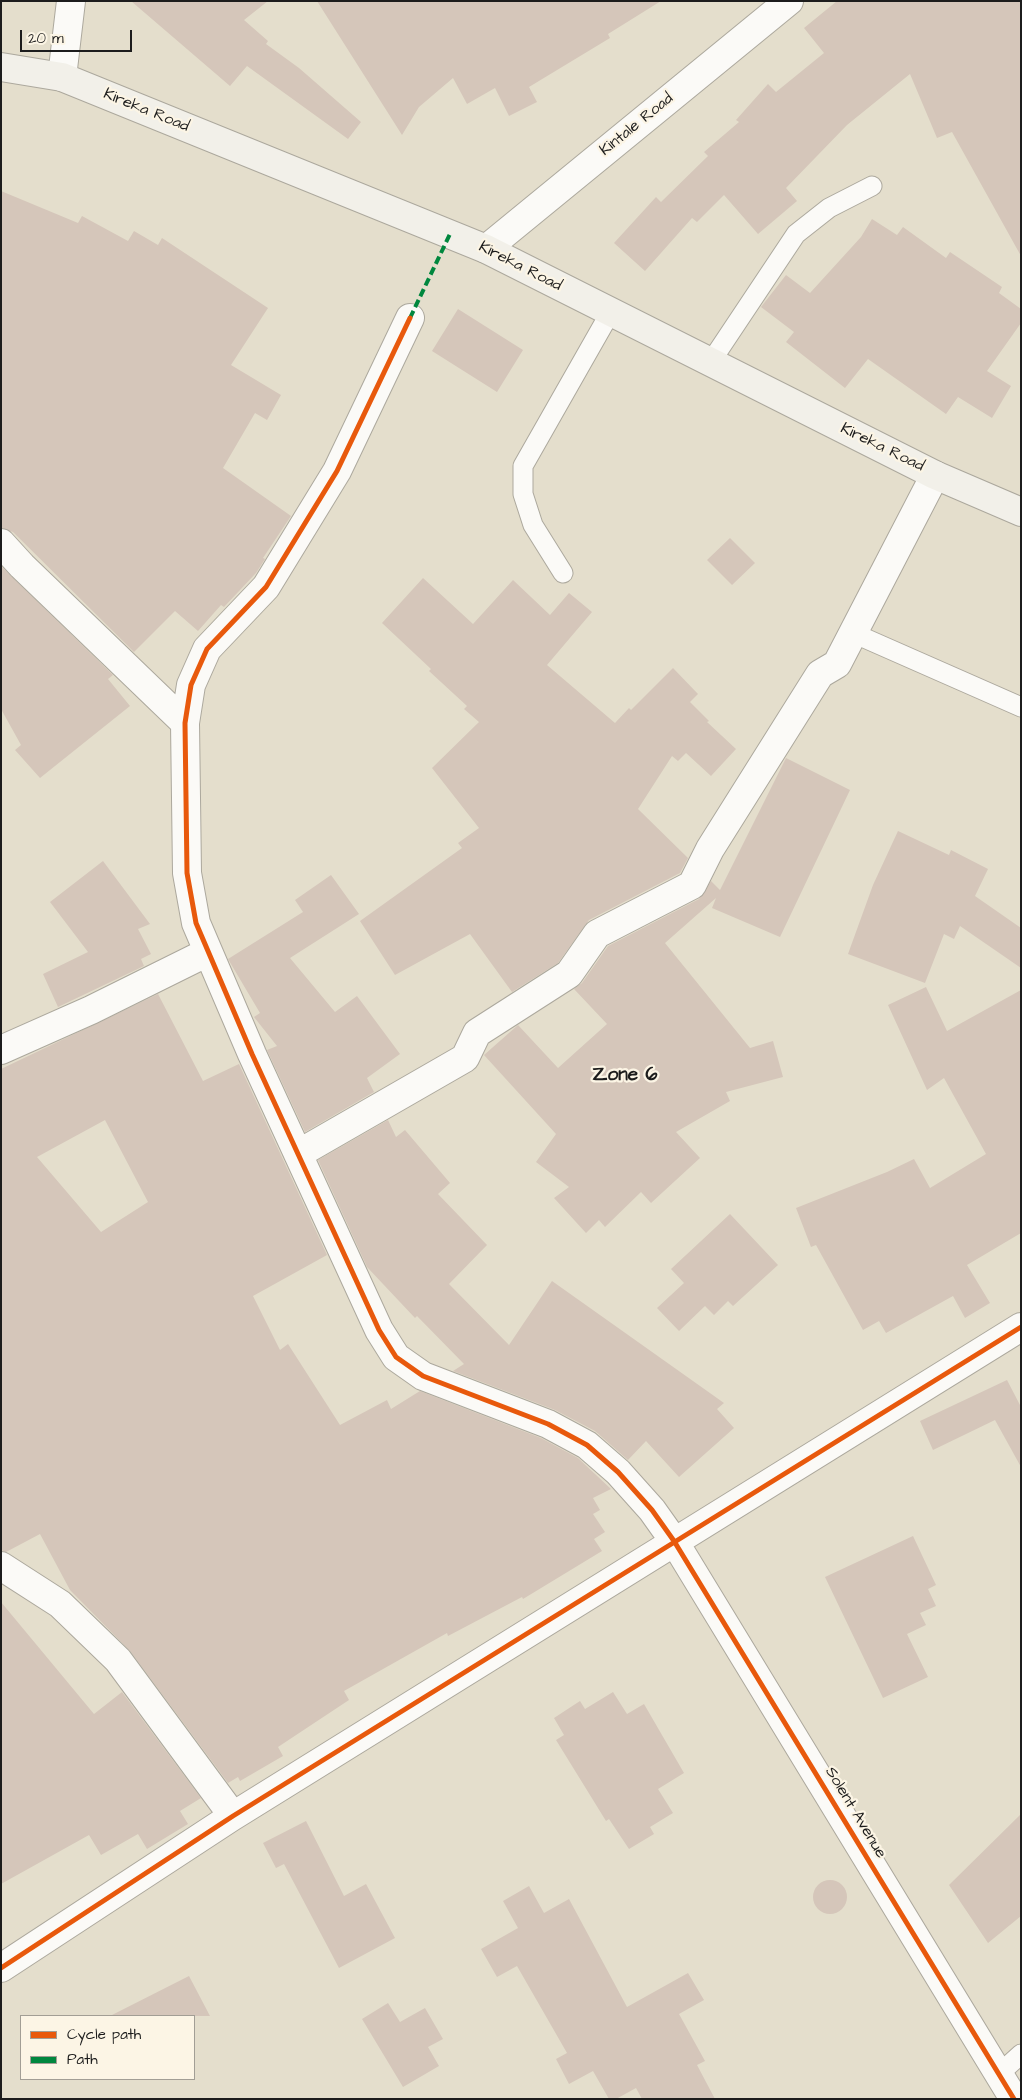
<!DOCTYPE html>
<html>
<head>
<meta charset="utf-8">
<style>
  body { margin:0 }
  #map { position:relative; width:1022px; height:2100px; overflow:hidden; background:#e4decc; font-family:"Architects Daughter",sans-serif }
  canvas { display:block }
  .frame { position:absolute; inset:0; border:2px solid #1c1c1c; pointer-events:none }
  .legend { position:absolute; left:20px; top:2015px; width:175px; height:65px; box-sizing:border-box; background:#fcf5e5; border:1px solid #a29e95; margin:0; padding:6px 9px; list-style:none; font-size:15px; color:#1c1c1c }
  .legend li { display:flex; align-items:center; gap:10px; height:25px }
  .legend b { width:25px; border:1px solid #a29e95 }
  .scale { position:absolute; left:20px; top:30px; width:112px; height:22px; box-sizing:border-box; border:2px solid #1c1c1c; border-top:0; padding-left:6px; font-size:15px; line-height:18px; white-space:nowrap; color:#1c1c1c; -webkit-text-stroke:4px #fcf5e5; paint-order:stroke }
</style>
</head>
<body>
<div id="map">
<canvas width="1022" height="2100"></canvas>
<div class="frame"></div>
<ul class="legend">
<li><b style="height:6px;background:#e8590c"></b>Cycle path</li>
<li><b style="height:6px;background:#00873e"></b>Path</li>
</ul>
<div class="scale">20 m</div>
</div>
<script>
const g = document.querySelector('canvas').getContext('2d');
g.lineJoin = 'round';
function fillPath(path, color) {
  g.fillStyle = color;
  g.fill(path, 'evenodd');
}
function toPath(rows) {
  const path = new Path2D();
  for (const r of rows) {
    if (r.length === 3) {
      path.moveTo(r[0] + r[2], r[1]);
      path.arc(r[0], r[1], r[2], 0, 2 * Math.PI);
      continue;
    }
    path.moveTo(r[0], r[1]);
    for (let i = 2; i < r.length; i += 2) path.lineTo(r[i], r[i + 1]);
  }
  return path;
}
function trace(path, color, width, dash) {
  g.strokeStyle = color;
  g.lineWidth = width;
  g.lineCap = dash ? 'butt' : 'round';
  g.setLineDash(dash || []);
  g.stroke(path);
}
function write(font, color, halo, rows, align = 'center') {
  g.font = font + ' "Architects Daughter",sans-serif';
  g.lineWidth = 4.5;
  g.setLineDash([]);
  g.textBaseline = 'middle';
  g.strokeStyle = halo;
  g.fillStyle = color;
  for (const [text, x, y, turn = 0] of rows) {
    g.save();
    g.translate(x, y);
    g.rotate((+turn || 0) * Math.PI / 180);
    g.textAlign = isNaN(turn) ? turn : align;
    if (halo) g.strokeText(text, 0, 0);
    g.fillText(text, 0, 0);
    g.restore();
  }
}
fillPath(toPath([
  [131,1,268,1,244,20,268,41,266,44,299,68,361,122,348,139,247,66,230,86],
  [317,1,661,1,608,34,610,38,529,87,537,102,509,116,495,88,467,104,453,78,419,107,402,135],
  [837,1,1021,1,1021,256,952,132,937,138,910,74,847,125,786,188,797,201,758,234,724,195,697,222,692,218,645,271,614,243,656,197,661,202,708,156,704,152,739,122,736,120,768,84,776,92,824,53,804,28],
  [1,191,78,223,82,216,128,241,134,231,158,245,162,238,268,308,231,365,281,395,267,420,255,413,223,468,291,516,263,558,265,559,256,573,224,607,221,605,198,631,175,611,134,652,13,532,1,528],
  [872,219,897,235,903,227,946,258,950,252,1002,287,999,293,1021,309,1021,323,987,371,1011,386,992,418,958,397,946,414,868,359,845,388,786,342,794,332,761,307,786,275,810,293,861,237],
  [458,309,523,350,497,392,432,351],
  [730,538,755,563,732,585,707,560],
  [1,566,113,675,108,679,130,706,40,778,15,750,21,745,1,709],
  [423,578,473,624,513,580,550,615,569,593,592,612,547,665,615,723,629,708,631,710,673,668,698,694,690,702,709,721,707,722,736,749,711,776,686,753,678,761,672,756,638,809,688,858,680,873,589,920,558,963,512,992,470,934,395,975,360,921,462,848,458,843,479,828,432,768,479,722,464,709,467,706,429,671,431,669,382,623],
  [786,758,850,790,780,937,712,908,716,898,665,943,750,1048,773,1041,783,1077,726,1092,730,1101,676,1132,700,1158,651,1203,641,1192,605,1227,599,1220,586,1233,554,1198,569,1187,536,1162,556,1134,484,1055,518,1025,558,1068,607,1024,574,989,582,983,608,946,699,899,711,881,720,890],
  [898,831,949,855,951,850,988,869,975,896,1021,928,1021,968,960,926,954,939,944,934,925,983,848,954,873,885],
  [103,861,150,924,138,929,151,954,141,959,144,966,58,1007,43,974,88,952,50,902],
  [331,875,359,914,290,958,335,1012,357,996,400,1054,367,1078,374,1092,305,1132,267,1050,277,1046,254,1017,260,1013,228,959,303,912,295,900],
  [926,987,947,1031,1021,990,1021,1233,967,1265,990,1303,965,1318,953,1296,886,1333,879,1321,863,1330,816,1245,811,1247,796,1208,887,1172,914,1159,930,1188,986,1154,944,1078,927,1090,888,1005],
  [158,994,203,1081,239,1064,327,1255,253,1296,280,1350,288,1344,340,1425,387,1400,391,1409,420,1391,541,1438,578,1458,611,1489,593,1498,600,1510,593,1514,605,1532,594,1539,602,1551,523,1599,522,1597,448,1636,447,1633,344,1691,349,1700,278,1747,283,1756,240,1781,238,1777,228,1783,130,1651,70,1590,40,1534,6,1552,1,1550,1,1069],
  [105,1120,148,1202,101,1232,37,1157],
  [388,1120,396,1137,405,1130,450,1183,438,1194,487,1245,449,1284,509,1345,552,1281,724,1403,717,1409,734,1428,679,1477,646,1441,628,1460,595,1431,555,1410,453,1371,464,1364,417,1316,415,1318,367,1267,318,1160],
  [730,1214,778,1265,733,1306,728,1301,714,1315,705,1306,679,1331,657,1308,684,1283,671,1269],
  [1007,1380,1021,1407,1021,1467,995,1420,933,1450,920,1421],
  [913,1536,936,1585,928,1589,936,1606,920,1613,926,1625,907,1634,928,1677,883,1698,825,1577],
  [1,1602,94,1714,122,1692,201,1798,180,1811,188,1824,147,1849,138,1834,101,1855,89,1835,1,1884],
  [613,1692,627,1714,644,1704,684,1773,658,1789,673,1813,650,1827,654,1834,629,1849,609,1819,606,1821,556,1740,564,1735,554,1718,580,1701,585,1709],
  [1021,1814,1021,1916,988,1943,949,1885],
  [306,1821,344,1896,366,1884,395,1938,339,1968,284,1864,276,1868,263,1843],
  [830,1897,17],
  [529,1886,544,1913,569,1899,627,2007,688,1973,704,2000,679,2014,705,2061,697,2065,715,2099,642,2099,636,2088,616,2099,609,2099,593,2071,569,2084,556,2059,567,2053,517,1966,497,1977,481,1949,518,1928,503,1901],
  [189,1976,210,2016,110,2016],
  [388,2003,400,2022,425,2008,443,2039,428,2047,439,2066,403,2087,362,2019]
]), '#d5c6ba');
const lane = toPath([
  [710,363,796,234,829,208,872,186],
  [563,573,533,525,523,494,523,466,610,313],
  [853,633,1021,707],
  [1000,2073,1021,2054]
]);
const street = toPath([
  [62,77,71,1],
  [486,249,789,1],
  [410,318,337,471,266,587,207,649,191,685,185,723,187,873,196,923,252,1054,379,1330,396,1357,423,1376,548,1424,587,1445,618,1472,652,1510,674,1541,1014,2099],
  [1,543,22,566,185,723],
  [1,1050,91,1010,208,952],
  [298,1154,465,1058,477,1033,569,974,597,934,692,885,710,849,820,674,837,664,935,475],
  [1,1566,60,1604,118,1660,233,1816],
  [1,1968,233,1816,1021,1327]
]);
const secondary = toPath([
  [1,67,62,77,486,249,935,475,1021,512]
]);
trace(lane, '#aca89d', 21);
trace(street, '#aca89d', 30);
trace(secondary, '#aca89d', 30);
trace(lane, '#fbfaf7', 19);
trace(street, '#fbfaf7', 28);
trace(secondary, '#f2f0e9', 28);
trace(toPath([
  [410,318,450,234]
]), '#00873e', 4, [8, 4]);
trace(toPath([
  [410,318,337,471,266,587,207,649,191,685,185,723,187,873,196,923,252,1054,379,1330,396,1357,423,1376,548,1424,587,1445,618,1472,652,1510,674,1541,1014,2099],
  [1,1968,233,1816,1021,1327]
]), '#e8590c', 5);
write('16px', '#1c1c1c', '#fcf5e5', [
  ["Kireka Road",146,111,22],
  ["Kintale Road",637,125,-39],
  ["Kireka Road",520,267,27],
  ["Kireka Road",882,448,26],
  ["Solent Avenue",855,1813,59]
]);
write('bold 19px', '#1c1c1c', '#fcf5e5', [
  ["Zone 6",625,1076]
]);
</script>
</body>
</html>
